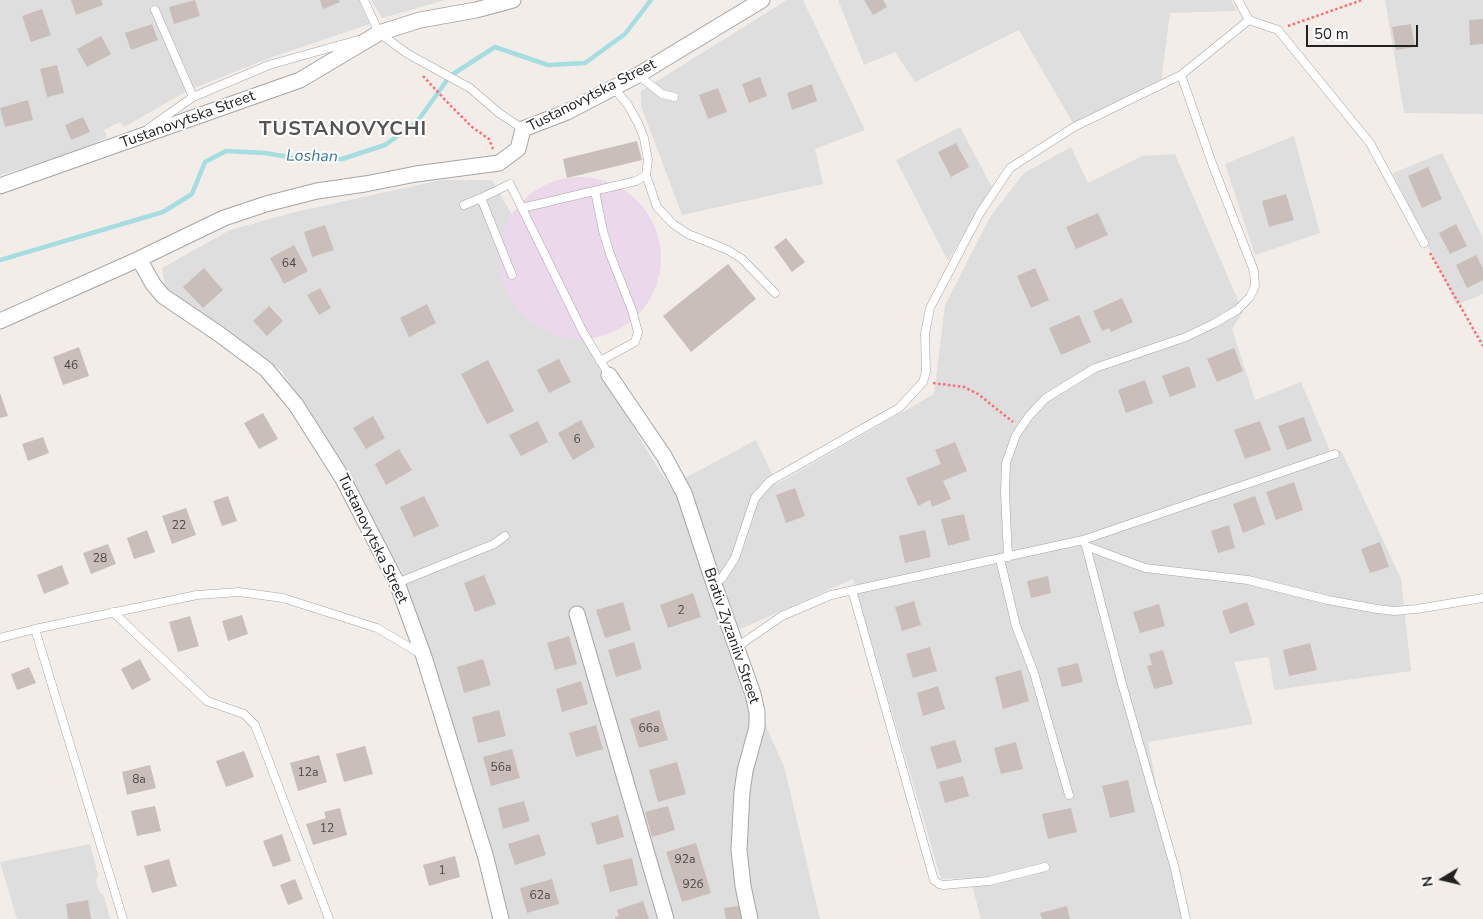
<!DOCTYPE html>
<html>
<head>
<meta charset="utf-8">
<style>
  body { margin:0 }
  #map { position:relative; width:1483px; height:919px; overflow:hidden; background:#f2ede8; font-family:"Nunito Sans",sans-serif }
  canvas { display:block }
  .north { position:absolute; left:1418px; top:854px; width:50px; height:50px; -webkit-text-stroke:4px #fff; paint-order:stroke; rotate:261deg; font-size:14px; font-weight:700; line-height:20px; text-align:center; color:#212121 }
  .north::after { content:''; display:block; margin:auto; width:18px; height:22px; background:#212121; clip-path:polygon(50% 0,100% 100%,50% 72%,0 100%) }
  .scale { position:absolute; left:1306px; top:25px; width:112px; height:22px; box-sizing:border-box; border:2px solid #212121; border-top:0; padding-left:6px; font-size:15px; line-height:18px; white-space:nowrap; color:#212121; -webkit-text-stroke:4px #fff; paint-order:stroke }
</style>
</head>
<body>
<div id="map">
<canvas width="1483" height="919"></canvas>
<div class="north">N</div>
<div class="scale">50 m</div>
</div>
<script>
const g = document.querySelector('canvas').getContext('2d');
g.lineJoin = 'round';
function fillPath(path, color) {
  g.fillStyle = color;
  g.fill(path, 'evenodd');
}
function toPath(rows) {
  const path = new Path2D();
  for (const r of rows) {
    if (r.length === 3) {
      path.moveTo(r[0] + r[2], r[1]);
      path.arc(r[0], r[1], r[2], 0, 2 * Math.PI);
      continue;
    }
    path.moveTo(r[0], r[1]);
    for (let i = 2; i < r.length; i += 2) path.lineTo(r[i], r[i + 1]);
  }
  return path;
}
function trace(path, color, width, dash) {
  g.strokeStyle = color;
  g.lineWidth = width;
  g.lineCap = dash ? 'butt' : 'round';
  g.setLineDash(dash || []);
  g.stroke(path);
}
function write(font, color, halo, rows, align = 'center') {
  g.font = font + ' "Nunito Sans",sans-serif';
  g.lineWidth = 4;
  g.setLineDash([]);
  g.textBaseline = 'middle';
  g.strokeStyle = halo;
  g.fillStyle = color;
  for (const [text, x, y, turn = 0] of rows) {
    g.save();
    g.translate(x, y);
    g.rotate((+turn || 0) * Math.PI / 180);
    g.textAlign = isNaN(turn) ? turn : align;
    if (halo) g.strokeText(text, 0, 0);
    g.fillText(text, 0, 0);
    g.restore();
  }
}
fillPath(toPath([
  [0,0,359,0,370,24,275,56,194,88,158,6,152,8,187,91,124,127,120,122,104,130,107,137,87,147,61,157,0,175],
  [371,0,445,0,382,18],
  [787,0,803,0,865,130,815,149,823,184,682,215,641,106,641,91],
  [838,0,1231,0,1237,11,1170,13,1161,82,1074,125,1019,30,915,82,895,52,864,65],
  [1385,0,1483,0,1483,114,1404,113],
  [960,127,992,187,948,261,896,160],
  [1294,136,1320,233,1255,255,1225,164],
  [1071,147,1088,183,1142,156,1175,154,1243,312,1232,329,1255,400,1301,382,1331,453,1341,450,1401,579,1411,671,1274,690,1269,657,1234,662,1253,724,1148,742,1182,919,981,919,970,878,941,879,853,579,725,636,784,766,820,919,510,919,402,572,282,371,165,287,162,268,230,230,295,212,441,180,492,180,649,454,670,486,756,440,777,484,934,394,945,305,990,217,1024,173],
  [1442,153,1483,238,1483,294,1456,305,1393,173],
  [90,844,98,875,96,881,99,891,104,896,110,919,17,919,0,862]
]), '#dfdede');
fillPath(toPath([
  [580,258,81]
]), '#ebd9eb');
trace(toPath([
  [0,260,163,212,192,194,205,162,226,151,265,153,307,160,342,159,385,145,417,122,450,76,495,47,548,65,585,63,625,34,651,0]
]), '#a6dde1', 4.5);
fillPath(toPath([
  [71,0,101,0,103,5,76,15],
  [195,0,200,16,174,24,169,7],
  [320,0,339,0,340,2,323,9],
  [864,0,883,0,887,7,873,15],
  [42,9,51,35,31,42,22,16],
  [1483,19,1483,44,1470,45,1469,20],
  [152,24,158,40,131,50,125,33],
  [1411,24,1415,47,1396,50,1392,27],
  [101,36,111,54,87,67,77,49],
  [57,65,64,93,47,97,40,69],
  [760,77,767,96,749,103,742,84],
  [812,84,817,101,792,110,787,93],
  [718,88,727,112,708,119,699,95],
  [28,100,33,120,5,127,0,108],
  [83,117,90,132,71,140,65,125],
  [637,141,642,160,567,178,563,159],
  [956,143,969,167,951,177,938,152],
  [1428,167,1442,199,1422,208,1408,176],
  [1286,194,1294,220,1269,227,1262,201],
  [1098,213,1108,235,1076,249,1066,227],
  [1456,224,1467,246,1450,254,1439,233],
  [325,225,334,250,312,257,304,232],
  [786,238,805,262,792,272,774,247],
  [294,245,308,271,284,284,270,258],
  [1476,255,1483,268,1483,280,1467,288,1456,265],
  [728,264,756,299,691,352,663,316],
  [204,268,223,290,203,308,183,287],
  [1035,268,1049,300,1031,308,1017,276],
  [320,288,331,308,319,315,307,295],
  [1122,298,1133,322,1111,332,1109,328,1102,331,1093,311],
  [427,304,436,323,409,337,400,318],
  [269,306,283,321,267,336,253,321],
  [1079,315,1091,342,1061,355,1049,328],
  [79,347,89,376,63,385,53,357],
  [1234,348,1243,371,1217,382,1207,359],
  [559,359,571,382,549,393,537,370],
  [488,360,514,411,487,424,461,374],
  [1189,366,1196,387,1170,397,1162,376],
  [1145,380,1153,403,1126,413,1118,390],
  [0,393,8,416,0,418],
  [263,413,278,439,259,449,244,423],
  [373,416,385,438,366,449,353,428],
  [1304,417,1312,441,1287,450,1278,426],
  [581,420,595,447,573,460,558,433],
  [538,421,548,442,521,456,509,435],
  [1260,421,1271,450,1245,459,1234,430],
  [43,437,49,453,28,461,22,444],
  [955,442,967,471,943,481,951,499,932,507,930,500,918,506,906,478,941,464,935,450],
  [399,449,412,470,386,485,375,464],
  [1294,482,1303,510,1276,520,1266,492],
  [795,488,805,516,786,523,776,495],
  [228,496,237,521,222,526,213,501],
  [424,496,439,526,414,537,400,507],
  [1255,496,1265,524,1243,533,1233,504],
  [186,508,196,535,172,544,162,516],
  [964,514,970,540,948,546,941,519],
  [1229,525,1235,548,1218,553,1211,531],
  [147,530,155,552,134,559,127,538],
  [925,530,931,557,905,563,899,536],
  [1380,542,1389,567,1370,573,1361,549],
  [108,544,116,564,91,574,83,553],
  [62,565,69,584,44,594,37,575],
  [484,575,496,604,475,612,464,583],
  [1048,576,1051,593,1031,598,1027,581],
  [693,593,701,617,668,628,660,605],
  [914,601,921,625,902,631,895,607],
  [623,602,631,630,605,638,596,610],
  [1247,602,1255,625,1230,634,1222,611],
  [1159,604,1165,626,1140,633,1133,612],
  [242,615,248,634,228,641,222,621],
  [190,616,199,646,178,652,169,622],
  [569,636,577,664,555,670,547,643],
  [634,642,642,669,616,677,608,650],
  [1310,643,1317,670,1289,676,1283,650],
  [930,647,937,671,913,678,906,654],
  [1163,650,1173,684,1154,689,1147,666,1152,665,1149,654],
  [140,659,151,680,132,690,121,669],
  [483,659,491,685,464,693,457,667],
  [1078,663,1083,682,1062,687,1057,668],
  [29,667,36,683,17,690,11,674],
  [1021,670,1029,701,1003,709,995,677],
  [581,681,588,704,562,712,556,689],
  [938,686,945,709,923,716,917,693],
  [499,710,506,736,478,743,472,717],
  [659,710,668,740,639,748,630,719],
  [596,725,603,749,576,757,569,733],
  [955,740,962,762,937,769,930,747],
  [1016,742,1023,769,1001,774,994,748],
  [365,746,373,774,344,782,336,754],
  [512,749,520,778,491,786,483,757],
  [244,751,254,777,226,787,216,761],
  [319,755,327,782,298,791,290,763],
  [677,762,686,794,658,802,649,770],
  [150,765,156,788,127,795,122,772],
  [963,776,969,796,945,803,939,782],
  [1128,780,1135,812,1110,818,1102,786],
  [524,801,530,821,503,829,498,808],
  [155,806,161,831,137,836,131,811],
  [668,806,675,830,652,837,645,812],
  [340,808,347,835,313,845,306,824,326,818,324,812],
  [1071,808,1077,832,1048,839,1042,814],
  [618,815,624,837,597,845,591,823],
  [282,834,291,861,273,867,263,841],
  [539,834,546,855,515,865,508,844],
  [696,843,711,893,682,902,666,852],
  [455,856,460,877,429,886,423,865],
  [632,858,638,885,610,892,603,865],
  [169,859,177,886,152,893,144,866],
  [295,879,303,899,288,905,280,885],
  [552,879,559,904,527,913,520,888],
  [88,900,91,919,68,919,66,904],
  [643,901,649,919,615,919,615,917,619,916,617,910],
  [739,906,742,919,726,919,724,908],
  [1067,906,1070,919,1042,919,1040,913]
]), '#cabeba');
const lane = toPath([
  [364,0,379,33,408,54,470,88,499,113,523,129],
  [155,10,193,97],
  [1249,20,1278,30,1370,143,1424,243],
  [638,75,662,94,674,97],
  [149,128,193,97,269,65,358,40],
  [646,175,657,207,673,224,688,234,728,250,742,259,775,293],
  [595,191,603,231,610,254,632,310,638,332,635,342,600,361],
  [464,205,481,198],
  [522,208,636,181,646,175,648,160,644,138,638,123,628,105,614,88],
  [512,275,481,198,510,184,583,332,609,375],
  [1083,540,1086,546,1145,568,1248,580,1328,600,1377,609,1394,611,1417,609,1483,598],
  [1086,546,1121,680,1175,869,1186,919],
  [1008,557,1005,492,1006,463,1016,435,1029,416,1046,398,1095,368,1186,337,1215,323,1237,310,1250,297,1255,286,1254,271,1213,166,1181,75],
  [1000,559,1016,626,1034,673,1069,795],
  [397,583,494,544,505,536],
  [714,584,722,578,735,558,755,498,770,481,899,408,923,382,926,372,925,334,930,308,980,213,1010,168,1074,127,1181,75,1249,20,1238,0],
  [852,590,934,880,939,884,944,885,989,881,1045,867],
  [113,612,207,701,244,714,255,725,329,919],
  [35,629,123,919],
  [0,638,35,629,197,595,239,592,283,598,377,628,421,654],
  [737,647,782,616,831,595,1083,540,1335,454]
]);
const street = toPath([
  [0,186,300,80,379,33,420,20,476,10,513,0],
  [139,259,153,284,163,296,219,334,266,369,296,405,343,479,397,583,424,657,486,858,501,919],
  [0,321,139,259,224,218,266,204,317,191,365,184,416,174,499,163,518,149,523,129,567,112,638,75,762,0],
  [609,375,664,456,684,493,714,584,753,694,757,712,757,727,745,771,742,792,739,850,743,886,750,919],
  [577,614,666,919]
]);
trace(lane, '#a5a5a5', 9);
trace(street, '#a5a5a5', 17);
trace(toPath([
  [1288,26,1362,0],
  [423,76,449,104,472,127,489,139,493,149],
  [1430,253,1483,346],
  [933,383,964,387,978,394,1013,422]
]), '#ff6c74', 2.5, [2.5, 2.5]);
trace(lane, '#fff', 8);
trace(street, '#fff', 15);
write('12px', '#4b4847', null, [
  ["64",289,264],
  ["46",71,366],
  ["6",577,440],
  ["22",179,526],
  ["28",100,559],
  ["2",681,611],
  ["66а",649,729],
  ["56а",501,768],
  ["12а",308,773],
  ["8а",139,780],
  ["12",327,829],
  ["92а",685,860],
  ["1",442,871],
  ["92б",693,885],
  ["62а",540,896]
]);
write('15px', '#212121', '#fff', [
  ["Tustanovytska Street",592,96,-27],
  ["Tustanovytska Street",188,120,-20],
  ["Tustanovytska Street",372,539,64],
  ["Brativ Zyzaniiv Street",731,636,71]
]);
write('italic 16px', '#3c7797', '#fff', [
  ["Loshan",312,157,1]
]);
g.letterSpacing = '1px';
write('bold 20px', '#545454', '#fff', [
  ["TUSTANOVYCHI",343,130]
]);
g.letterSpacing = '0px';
</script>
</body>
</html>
